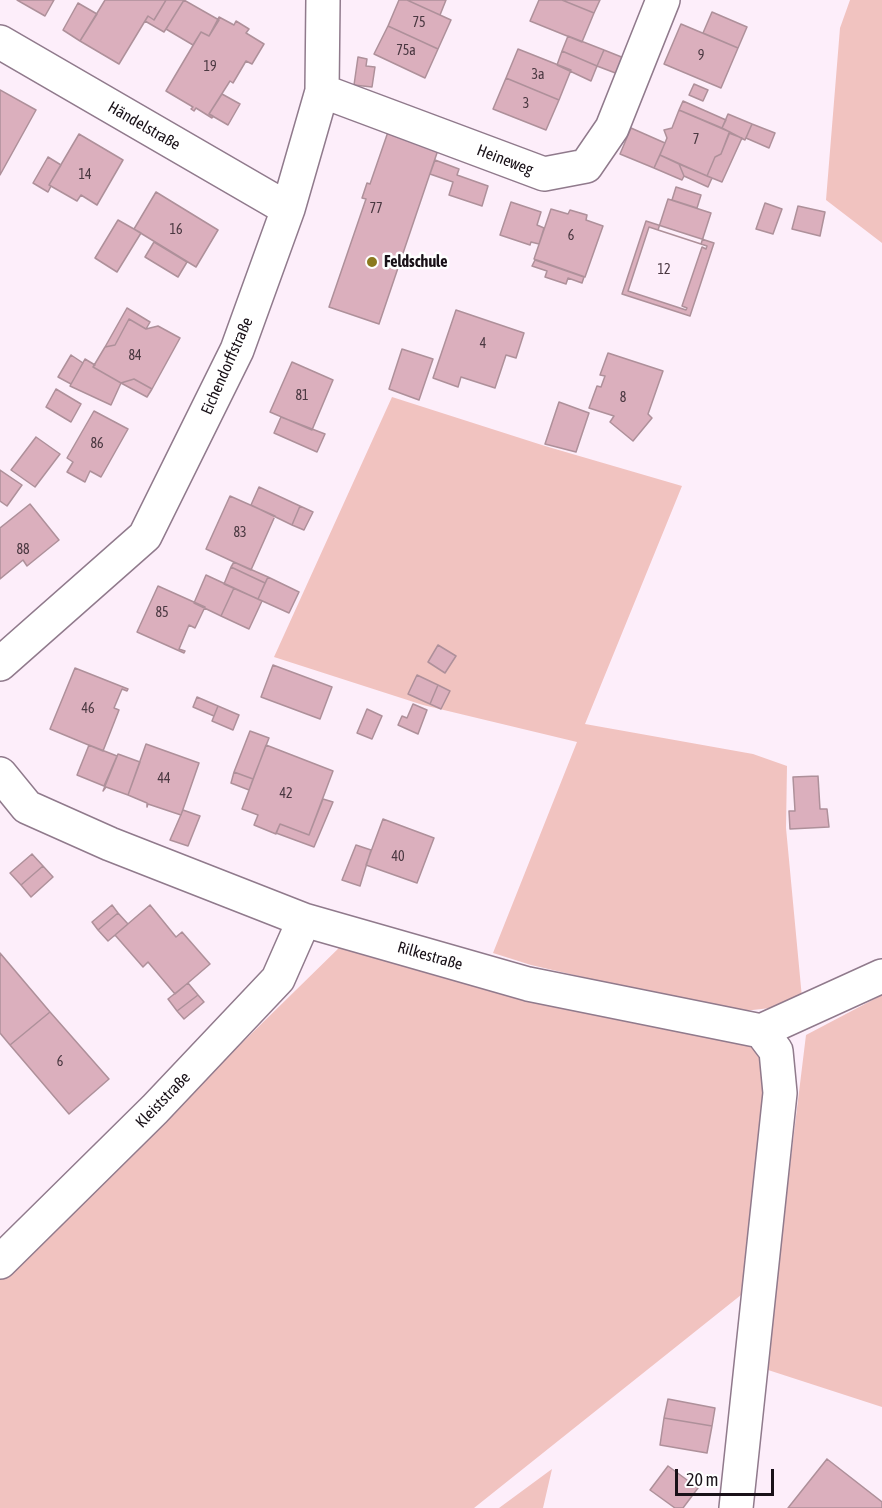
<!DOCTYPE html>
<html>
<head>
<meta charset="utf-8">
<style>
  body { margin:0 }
  #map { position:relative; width:882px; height:1508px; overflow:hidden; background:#fdeefa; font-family:"Asap Condensed",sans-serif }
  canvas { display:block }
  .scale { position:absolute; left:675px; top:1469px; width:99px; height:27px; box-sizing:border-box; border:3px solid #191118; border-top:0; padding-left:8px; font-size:18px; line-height:21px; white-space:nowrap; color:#191118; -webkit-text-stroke:4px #fff; paint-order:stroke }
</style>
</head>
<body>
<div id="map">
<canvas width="882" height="1508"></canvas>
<div class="scale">20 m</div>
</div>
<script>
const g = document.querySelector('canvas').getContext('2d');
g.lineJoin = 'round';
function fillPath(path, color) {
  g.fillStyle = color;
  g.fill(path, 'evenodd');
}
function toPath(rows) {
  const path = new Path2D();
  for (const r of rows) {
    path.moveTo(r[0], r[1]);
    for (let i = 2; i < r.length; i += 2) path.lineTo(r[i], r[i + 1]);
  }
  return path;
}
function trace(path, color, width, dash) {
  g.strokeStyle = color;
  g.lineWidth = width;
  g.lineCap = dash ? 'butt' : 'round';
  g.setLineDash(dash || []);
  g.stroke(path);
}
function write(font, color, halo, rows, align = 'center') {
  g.font = font + ' "Asap Condensed",sans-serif';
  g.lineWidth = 5;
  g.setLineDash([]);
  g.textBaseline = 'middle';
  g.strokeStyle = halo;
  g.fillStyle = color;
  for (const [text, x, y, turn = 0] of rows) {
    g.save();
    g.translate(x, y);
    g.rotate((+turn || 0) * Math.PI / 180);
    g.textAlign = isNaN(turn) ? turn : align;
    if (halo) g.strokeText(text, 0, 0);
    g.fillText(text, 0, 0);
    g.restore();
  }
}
fillPath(toPath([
  [850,0,882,0,882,243,826,200,840,28],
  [392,397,545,446,682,486,585,724,753,754,787,766,786,828,802,998,780,1007,734,1012,531,965,493,953,577,742,423,705,274,657],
  [346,941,755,1046,765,1076,741,1295,474,1508,0,1508,0,1280],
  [882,995,882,1407,765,1369,806,1035],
  [552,1469,543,1508,499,1508]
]), '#f1c3c0');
const building = toPath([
  [17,0,54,0,45,16,17,0],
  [105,0,166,0,154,20,148,16,119,64,80,41,105,0],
  [166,0,184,0,164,32,145,21,148,16,154,20,166,0],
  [184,0,219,20,209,36,201,32,193,45,166,29,184,0],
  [399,0,407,0,451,20,438,49,388,26,399,0],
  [407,0,446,0,440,15,407,0],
  [539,0,562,0,594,13,582,42,530,21,539,0],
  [562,0,600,0,594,13,562,0],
  [78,3,97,14,80,41,63,30,78,3],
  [712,12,747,27,738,48,703,33,712,12],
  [219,17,234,25,236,21,249,29,246,33,264,44,252,64,246,61,233,83,230,81,209,114,213,116,212,118,196,108,194,111,191,109,193,107,166,91,201,32,209,36,219,17],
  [681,24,738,48,721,88,664,64,681,24],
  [388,26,438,49,425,78,374,54,388,26],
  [568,36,604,50,597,66,562,51,568,36],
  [518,49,571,70,559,100,506,78,518,49],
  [604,50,624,58,618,74,597,66,604,50],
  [562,51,597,66,591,81,557,65,562,51],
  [358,57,367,59,366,66,375,67,372,87,354,85,358,57],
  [506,78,559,100,546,130,493,109,506,78],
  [694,84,708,90,703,101,689,95,694,84],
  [0,90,36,110,0,175,0,90],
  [222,94,240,104,228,125,209,114,222,94],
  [683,101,726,120,722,128,679,110,683,101],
  [679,110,730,132,721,154,715,157,707,176,660,155,667,138,664,130,672,128,679,110],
  [728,114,752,124,745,140,722,128,728,114],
  [752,124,775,133,769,148,746,138,752,124],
  [631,128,665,143,654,168,620,154,631,128],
  [389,129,439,147,379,324,329,307,366,199,362,198,367,183,370,184,389,129],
  [729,133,742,138,722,182,707,176,715,157,721,154,729,133],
  [79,134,123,160,97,205,81,195,77,201,49,185,79,134],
  [660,155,679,164,684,176,682,180,654,168,660,155],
  [48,157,61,165,49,185,51,186,48,192,33,183,48,157],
  [435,160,459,169,457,175,488,186,482,206,449,195,453,182,430,174,435,160],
  [679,164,712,178,708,187,684,176,679,164],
  [676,187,701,195,697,208,672,200,676,187],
  [156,192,218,230,196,267,134,229,156,192],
  [668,199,711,213,701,244,658,230,668,199],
  [511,202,541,212,537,225,544,228,539,244,531,242,530,245,500,235,511,202],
  [765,203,782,209,773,234,756,229,765,203],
  [798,206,825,212,820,236,792,229,798,206],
  [551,209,568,214,570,210,587,215,586,220,603,226,585,277,534,259,551,209],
  [118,220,141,233,117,272,95,258,118,220],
  [646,221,714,243,690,316,622,294,646,221],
  [649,227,707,246,706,249,702,247,682,306,687,308,686,310,628,291,649,227],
  [154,242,187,262,178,277,145,257,154,242],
  [535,260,584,277,582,283,568,278,566,284,545,277,547,271,532,266,535,260],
  [127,308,150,322,146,329,129,319,115,345,105,347,127,308],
  [456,310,524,333,516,358,506,355,495,388,461,377,458,387,433,378,456,310],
  [129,319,146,329,158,326,180,338,152,389,134,379,121,383,93,367,105,347,115,345,129,319],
  [402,349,433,359,419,400,389,389,402,349],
  [608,353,663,371,648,414,652,418,633,441,610,422,614,416,589,408,597,386,601,387,605,376,600,375,608,353],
  [71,355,83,363,71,384,58,377,71,355],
  [85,359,95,365,93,367,121,383,111,405,70,386,85,359],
  [292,362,333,380,312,430,270,412,292,362],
  [134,379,152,389,147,397,121,383,134,379],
  [56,389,81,404,71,422,46,407,56,389],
  [559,402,589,413,576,452,545,444,559,402],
  [94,411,128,429,101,477,90,471,85,482,67,472,73,462,67,458,94,411],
  [281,417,325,434,317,452,274,433,281,417],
  [36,437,60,454,35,487,11,470,36,437],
  [0,470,22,485,7,506,0,501,0,470],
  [259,487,300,506,292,525,251,505,259,487],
  [230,496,275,516,251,570,206,549,230,496],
  [30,504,59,540,27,566,23,560,0,579,0,528,30,504],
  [300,506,313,512,304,530,292,525,300,506],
  [234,562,268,577,265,583,231,567,234,562],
  [231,567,265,583,258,599,224,584,231,567],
  [206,575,234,588,221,616,194,603,206,575],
  [268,577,299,592,289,613,258,599,268,577],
  [158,586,205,607,195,628,189,625,179,649,185,651,184,653,137,632,158,586],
  [234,588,262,601,249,629,221,616,234,588],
  [438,645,456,656,445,673,428,662,438,645],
  [273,665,332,687,320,719,261,697,273,665],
  [75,668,128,689,127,691,122,689,114,708,119,710,103,751,50,729,75,668],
  [417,675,438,685,430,704,408,694,417,675],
  [438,685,450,691,441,709,430,704,438,685],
  [197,697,218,706,214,716,193,707,197,697],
  [413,704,427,710,418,734,398,725,402,716,407,718,413,704],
  [218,706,239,715,233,730,212,721,218,706],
  [367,709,382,716,372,739,357,733,367,709],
  [250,731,269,738,253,779,234,772,250,731],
  [146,744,199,763,181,815,148,804,147,807,147,803,128,795,146,744],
  [89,745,117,756,104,786,77,775,89,745],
  [266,745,333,771,309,835,280,824,276,834,254,825,258,815,242,809,266,745],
  [118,754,140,762,128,795,106,787,103,791,118,754],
  [234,772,253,779,249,790,231,783,234,772],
  [818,776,820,809,827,809,829,827,790,829,789,811,795,811,793,777,818,776],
  [323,799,333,802,314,847,276,833,280,824,309,835,323,799],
  [183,810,200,816,188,846,170,840,183,810],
  [383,819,434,838,417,883,366,865,383,819],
  [356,845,371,850,360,886,342,880,356,845],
  [32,854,43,866,21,885,10,873,32,854],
  [43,866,53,877,31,897,21,885,43,866],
  [112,905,118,913,98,930,92,922,112,905],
  [150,905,176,937,182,932,210,964,175,994,148,962,143,967,115,935,150,905],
  [118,913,128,924,108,941,98,930,118,913],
  [0,953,50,1012,10,1045,0,1033,0,953],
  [188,983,198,995,177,1011,168,999,188,983],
  [198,995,204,1002,184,1019,177,1011,198,995],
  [50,1012,109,1079,69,1114,10,1045,50,1012],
  [668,1399,715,1408,712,1426,664,1418,668,1399],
  [664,1418,712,1426,707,1453,660,1445,664,1418],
  [827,1459,882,1502,882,1508,788,1508,827,1459],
  [668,1466,698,1488,683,1508,675,1508,650,1490,668,1466]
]);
fillPath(building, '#dbafbd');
trace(building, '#ae909a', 1.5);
const minor = toPath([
  [0,42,288,209],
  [322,91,544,174,586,166,612,128,663,0],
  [0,664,145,536,237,350,288,209,322,91,323,0],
  [0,774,27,807,110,844,304,920,528,984,761,1031,882,976],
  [0,1262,155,1109,278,979,304,920],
  [736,1508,780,1093,776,1051,761,1031]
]);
trace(minor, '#907a8c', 36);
trace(minor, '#fff', 33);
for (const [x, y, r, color] of [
  [372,262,6,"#8a791e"]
]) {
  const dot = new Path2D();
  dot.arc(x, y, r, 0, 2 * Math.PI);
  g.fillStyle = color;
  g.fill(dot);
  trace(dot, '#fff', 2);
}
write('14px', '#4a3841', null, [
  ["75",419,23],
  ["75a",406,51],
  ["9",701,56],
  ["19",210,67],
  ["3a",538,75],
  ["3",526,104],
  ["7",696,140],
  ["14",85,175],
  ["77",376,209],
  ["16",176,230],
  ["6",571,236],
  ["12",664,270],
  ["4",483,344],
  ["84",135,356],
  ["81",302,396],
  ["8",623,398],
  ["86",97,444],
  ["83",240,533],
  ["88",23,550],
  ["85",162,613],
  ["46",88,709],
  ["44",164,779],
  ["42",286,794],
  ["40",398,857],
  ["6",60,1062]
]);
write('16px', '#191118', '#fff', [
  ["Händelstraße",144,126,30],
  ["Heineweg",505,160,21],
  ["Eichendorffstraße",227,366,-66],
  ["Rilkestraße",430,956,16],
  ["Kleiststraße",163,1100,-46]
]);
write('bold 16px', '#191118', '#fff', [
  ["Feldschule",384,262]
], 'left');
</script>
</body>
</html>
